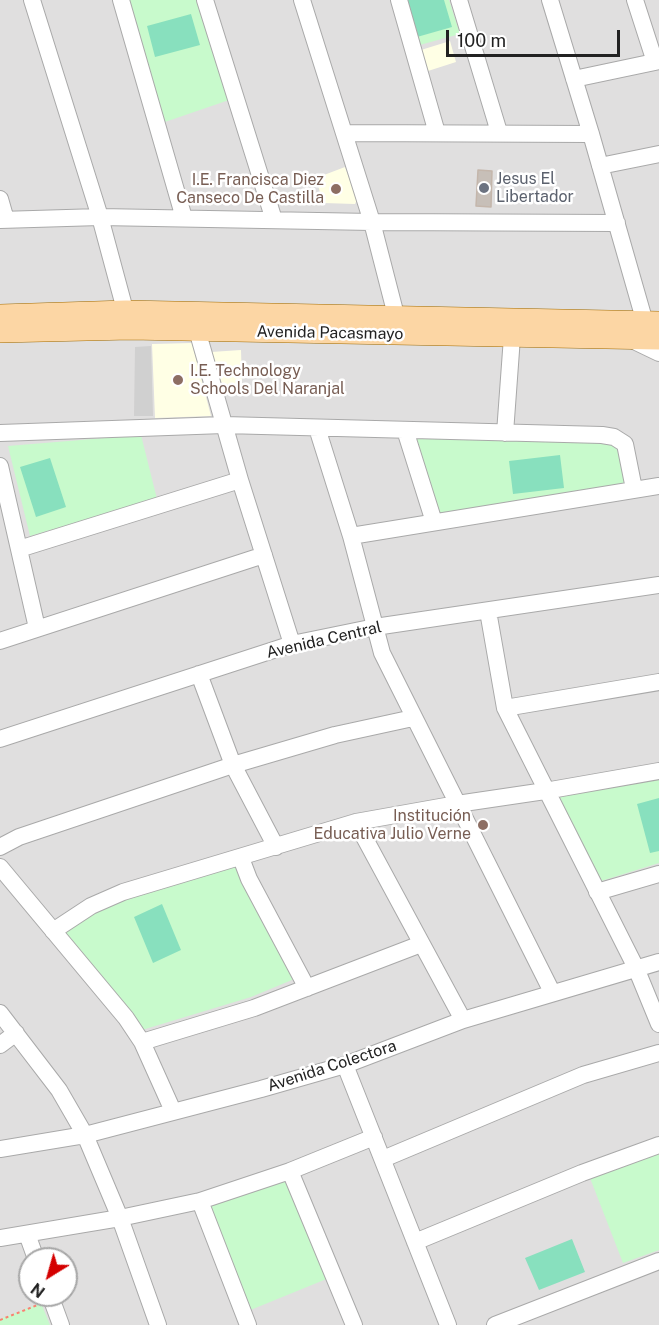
<!DOCTYPE html>
<html>
<head>
<meta charset="utf-8">
<style>
  body { margin:0 }
  #map { position:relative; width:659px; height:1325px; overflow:hidden; background:#f2efe9; font-family:"Public Sans",sans-serif }
  canvas { display:block }
  .north { position:absolute; left:18px; top:1247px; width:60px; height:60px; box-sizing:border-box; background:#fff; border:2px solid #a7a7a7; border-radius:50%; rotate:217deg; font-size:16px; font-weight:700; line-height:24px; text-align:center; color:#222 }
  .north::after { content:''; display:block; margin:auto; width:21px; height:27px; background:#d40000; clip-path:polygon(50% 0,100% 100%,50% 72%,0 100%) }
  .scale { position:absolute; left:446px; top:30px; width:174px; height:27px; box-sizing:border-box; border:3px solid #222; border-top:0; padding-left:8px; font-size:18px; line-height:21px; white-space:nowrap; color:#222; -webkit-text-stroke:4px #fff; paint-order:stroke }
</style>
</head>
<body>
<div id="map">
<canvas width="659" height="1325"></canvas>
<div class="north">N</div>
<div class="scale">100 m</div>
</div>
<script>
const g = document.querySelector('canvas').getContext('2d');
g.lineJoin = 'round';
function fillPath(path, color) {
  g.fillStyle = color;
  g.fill(path, 'evenodd');
}
function toPath(rows) {
  const path = new Path2D();
  for (const r of rows) {
    path.moveTo(r[0], r[1]);
    for (let i = 2; i < r.length; i += 2) path.lineTo(r[i], r[i + 1]);
  }
  return path;
}
function trace(path, color, width, dash) {
  g.strokeStyle = color;
  g.lineWidth = width;
  g.lineCap = dash ? 'butt' : 'round';
  g.setLineDash(dash || []);
  g.stroke(path);
}
function write(font, color, halo, rows, align = 'center') {
  g.font = font + ' "Public Sans",sans-serif';
  g.lineWidth = 5;
  g.setLineDash([]);
  g.textBaseline = 'middle';
  g.strokeStyle = halo;
  g.fillStyle = color;
  for (const [text, x, y, turn = 0] of rows) {
    g.save();
    g.translate(x, y);
    g.rotate((+turn || 0) * Math.PI / 180);
    g.textAlign = isNaN(turn) ? turn : align;
    if (halo) g.strokeText(text, 0, 0);
    g.fillText(text, 0, 0);
    g.restore();
  }
}
fillPath(toPath([
  [0,0,659,0,659,1325,0,1325],
  [30,1259,66,1259,66,1295,30,1295]
]), '#e0dfdf');
fillPath(toPath([
  [450,41,456,62,428,71,421,50],
  [345,167,357,200,355,204,323,203,316,178],
  [192,343,211,416,155,418,152,344],
  [241,350,242,384,222,384,211,352]
]), '#ffffe5');
fillPath(toPath([
  [151,346,153,416,134,416,135,347]
]), '#d0d0d0');
fillPath(toPath([
  [127,0,200,0,232,99,162,123],
  [402,0,449,0,460,34,416,46],
  [141,435,157,499,30,536,8,446],
  [415,437,611,443,618,451,625,484,438,514],
  [659,779,659,863,598,882,554,795],
  [248,861,304,975,251,997,142,1030,62,932,92,912,126,897],
  [659,1153,659,1250,623,1263,590,1178],
  [286,1176,329,1278,248,1311,207,1204],
  [41,1303,50,1325,0,1325,0,1319]
]), '#c8facc');
fillPath(toPath([
  [407,0,444,0,452,27,417,37],
  [191,14,200,45,155,57,147,26],
  [560,455,564,488,513,494,509,461],
  [50,458,66,507,36,517,20,467],
  [659,798,659,851,650,853,637,804],
  [162,904,181,950,153,963,134,917],
  [572,1239,585,1272,539,1290,525,1258]
]), '#88e0be');
const building = toPath([
  [478,170,492,171,491,207,476,206,478,170]
]);
fillPath(building, '#c7bfb8');
trace(building, '#c4b6ab', 1.5);
const minor = toPath([
  [32,0,100,217,128,321],
  [121,0,184,218],
  [205,0,274,220],
  [302,0,372,222,399,327],
  [399,0,437,133],
  [459,0,499,132],
  [550,0,591,134,648,333],
  [635,0,655,62],
  [574,79,659,61],
  [344,133,591,134],
  [600,166,659,154],
  [0,199,6,220],
  [0,220,100,217,372,222,617,223],
  [197,330,240,480,292,644],
  [634,341,659,353],
  [317,428,351,536,382,653,552,992],
  [405,430,434,522],
  [0,433,224,425,602,435,614,437,625,444,634,489],
  [505,433,512,337],
  [0,466,37,628],
  [351,536,659,486],
  [19,549,240,480],
  [488,611,505,708,636,968,659,1024],
  [0,641,264,555],
  [199,674,233,765,276,847],
  [505,708,659,682],
  [0,739,292,644,375,627,659,585],
  [356,822,463,1020],
  [0,847,19,837,233,765,335,735,413,718],
  [241,858,249,879,307,988],
  [0,867,126,1018,142,1042,173,1111],
  [597,892,659,874],
  [53,931,91,906,123,892,356,822,457,804,545,791,659,771],
  [0,1013,59,1090,85,1135,120,1218,158,1325],
  [142,1042,254,1008,421,944],
  [0,1045,16,1033],
  [345,1065,448,1325],
  [0,1149,85,1135,261,1089,345,1065,463,1020,659,962],
  [383,1159,583,1075,659,1053],
  [290,1171,354,1325],
  [200,1201,248,1325],
  [27,1234,36,1259],
  [0,1238,120,1218,200,1201,290,1171,374,1137],
  [415,1242,582,1173,659,1145],
  [50,1295,61,1325],
  [495,1325,659,1261]
]);
const major = toPath([
  [0,315,126,311,659,322],
  [0,332,130,329,659,339]
]);
trace(minor, '#a9a9a9', 18);
trace(major, '#a06b00', 22);
trace(toPath([
  [0,1320,40,1304]
]), '#fa8072', 2, [3, 3]);
trace(minor, '#fff', 16);
trace(major, '#fcd6a4', 21);
for (const [x, y, r, color] of [
  [484,188,6,"#6b7280"],
  [336,189,6,"#8d6e63"],
  [178,380,6,"#8d6e63"],
  [483,825,6,"#8d6e63"]
]) {
  const dot = new Path2D();
  dot.arc(x, y, r, 0, 2 * Math.PI);
  g.fillStyle = color;
  g.fill(dot);
  trace(dot, '#fff', 2);
}
write('16px', '#5b616d', '#fff', [
  ["Jesus El",496,179],
  ["Libertador",496,197]
], 'left');
write('16px', '#785e54', '#fff', [
  ["I.E. Francisca Diez",324,180],
  ["Canseco De Castilla",324,198],
  ["I.E. Technology",190,371,"left"],
  ["Schools Del Naranjal",190,389,"left"],
  ["Institución",471,816],
  ["Educativa Julio Verne",471,834]
], 'right');
write('16px', '#222', '#fff', [
  ["Avenida Pacasmayo",330,333,1],
  ["Avenida Central",324,640,-13],
  ["Avenida Colectora",332,1066,-18]
]);
</script>
</body>
</html>
